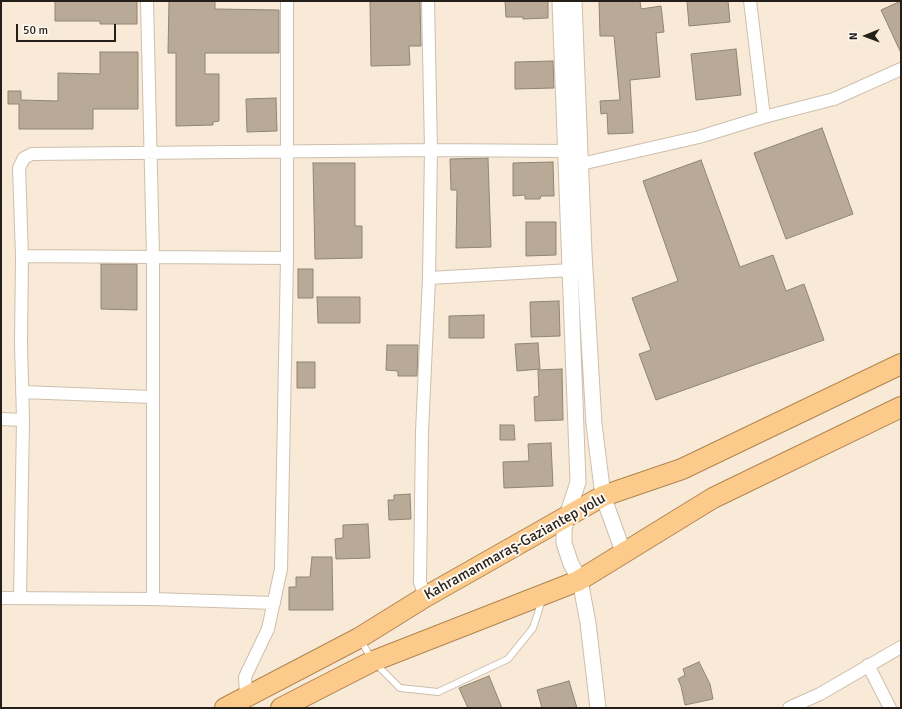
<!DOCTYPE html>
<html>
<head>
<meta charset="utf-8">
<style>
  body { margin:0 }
  #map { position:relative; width:902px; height:709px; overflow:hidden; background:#f9ead7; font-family:Signika,sans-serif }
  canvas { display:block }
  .frame { position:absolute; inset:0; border:2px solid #241f18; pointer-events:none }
  .north { position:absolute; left:846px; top:16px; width:40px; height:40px; -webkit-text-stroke:3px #fff9f1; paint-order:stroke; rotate:269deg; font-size:11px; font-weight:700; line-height:16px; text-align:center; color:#241f18 }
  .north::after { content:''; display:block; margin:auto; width:14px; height:18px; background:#241f18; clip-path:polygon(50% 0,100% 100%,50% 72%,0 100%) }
  .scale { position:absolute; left:16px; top:24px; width:100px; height:18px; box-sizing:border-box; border:2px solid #241f18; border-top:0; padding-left:5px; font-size:12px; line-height:14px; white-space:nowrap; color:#241f18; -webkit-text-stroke:3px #fff9f1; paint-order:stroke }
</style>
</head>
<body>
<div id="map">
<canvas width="902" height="709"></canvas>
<div class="frame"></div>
<div class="north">N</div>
<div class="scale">50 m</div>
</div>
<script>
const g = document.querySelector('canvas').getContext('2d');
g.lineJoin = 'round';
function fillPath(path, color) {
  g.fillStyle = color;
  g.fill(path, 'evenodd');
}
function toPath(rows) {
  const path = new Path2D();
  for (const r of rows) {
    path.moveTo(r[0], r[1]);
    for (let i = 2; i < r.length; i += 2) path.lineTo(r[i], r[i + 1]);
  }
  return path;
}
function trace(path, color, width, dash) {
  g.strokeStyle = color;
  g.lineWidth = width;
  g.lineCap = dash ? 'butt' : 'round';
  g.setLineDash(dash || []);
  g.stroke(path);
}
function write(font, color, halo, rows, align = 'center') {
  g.font = font + ' Signika,sans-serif';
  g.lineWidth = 4;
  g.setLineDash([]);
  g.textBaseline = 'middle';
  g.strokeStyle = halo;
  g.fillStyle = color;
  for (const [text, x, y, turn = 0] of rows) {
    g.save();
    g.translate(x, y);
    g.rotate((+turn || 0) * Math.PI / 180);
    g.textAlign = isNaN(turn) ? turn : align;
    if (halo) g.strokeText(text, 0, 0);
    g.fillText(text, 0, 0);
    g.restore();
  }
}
const building = toPath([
  [55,1,137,1,137,24,100,24,100,21,55,21,55,1],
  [169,1,215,1,215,9,279,10,279,53,205,53,205,74,219,74,219,121,213,122,213,125,176,126,176,53,168,53,169,1],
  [370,1,420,1,421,46,409,46,410,65,371,66,370,1],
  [505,1,548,1,548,18,523,19,523,17,506,17,505,1],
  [599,1,640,1,641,9,661,6,664,32,656,33,660,77,630,80,633,133,608,134,607,113,601,114,600,101,620,100,614,36,600,36,599,1],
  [687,1,728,1,730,22,689,26,687,1],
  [901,1,901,53,881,10,901,1],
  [736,49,741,95,696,100,691,54,736,49],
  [100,52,138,52,138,109,93,109,93,129,19,129,19,104,8,104,8,91,21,91,21,100,58,101,58,73,100,74,100,52],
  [553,61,554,88,515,89,515,62,553,61],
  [276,98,277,131,247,132,246,99,276,98],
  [822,128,853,214,786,239,754,153,822,128],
  [488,158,491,247,456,248,457,190,451,190,450,159,488,158],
  [701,160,740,267,773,255,786,291,804,284,824,340,656,400,639,354,651,350,632,298,678,281,643,181,701,160],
  [553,162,554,196,541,196,540,199,525,199,525,195,513,196,513,163,553,162],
  [313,163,355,163,355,226,362,226,362,258,315,259,313,163],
  [526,222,556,222,556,255,526,256,526,222],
  [101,264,137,264,137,310,101,309,101,264],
  [298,269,313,269,313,298,298,298,298,269],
  [317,297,360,297,360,323,318,323,317,297],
  [559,301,560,336,531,337,530,302,559,301],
  [484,315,484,338,449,338,449,316,484,315],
  [538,343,540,369,517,371,515,344,538,343],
  [387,345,418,345,417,376,398,376,398,371,386,370,387,345],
  [297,362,315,362,315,388,297,388,297,362],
  [562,369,563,420,535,421,534,397,539,396,538,370,562,369],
  [500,425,514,425,515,440,500,440,500,425],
  [551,443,553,486,504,488,503,462,529,461,528,444,551,443],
  [410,494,411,519,389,520,388,500,394,500,394,495,410,494],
  [368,524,370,558,336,559,335,539,343,538,343,525,368,524],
  [312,557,332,557,333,610,289,610,289,587,296,587,296,577,310,577,312,557],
  [699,662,710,684,713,699,685,705,681,686,678,679,685,675,683,669,699,662],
  [489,676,502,708,468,708,459,688,489,676],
  [569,681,577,708,542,708,537,690,569,681]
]);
fillPath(building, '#b8aa97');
trace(building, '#918472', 1);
const service = toPath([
  [361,641,373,661,400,688,438,692,508,659,533,628,542,600]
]);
const minor = toPath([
  [147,1,153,256,153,599],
  [750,1,764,117],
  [581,164,699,137,764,117,834,99,901,69],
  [22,256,287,258],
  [429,278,571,270],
  [22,392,152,397],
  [1,419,23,420],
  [425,597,420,582,422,432,429,278,431,150,428,1],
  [1,598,153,599,274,603],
  [20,598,23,420,21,343,22,256,19,168,24,158,32,154,431,150,566,151],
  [868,665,890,708],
  [246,697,245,677,268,629,281,569,287,258,287,1],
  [789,708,820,694,901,647]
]);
const tertiary = toPath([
  [560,1,578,482,567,516,564,530,564,543,571,564,580,580,588,623,598,708],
  [574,1,584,253,594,424,603,496,624,554]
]);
const trunk = toPath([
  [225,708,359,638,425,597,603,496,682,469,901,364],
  [281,708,371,662,578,581,713,498,901,407]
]);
trace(service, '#cdbfac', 8);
trace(minor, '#cdbfac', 14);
trace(tertiary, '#cdbfac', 17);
trace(trunk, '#b08550', 22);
trace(service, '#fff', 6);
trace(minor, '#fff', 12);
trace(tertiary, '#fff', 15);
trace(trunk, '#fcca8b', 20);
write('15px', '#241f18', '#fff9f1', [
  ["Kahramanmaraş-Gaziantep yolu",515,547,-29]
]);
</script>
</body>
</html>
